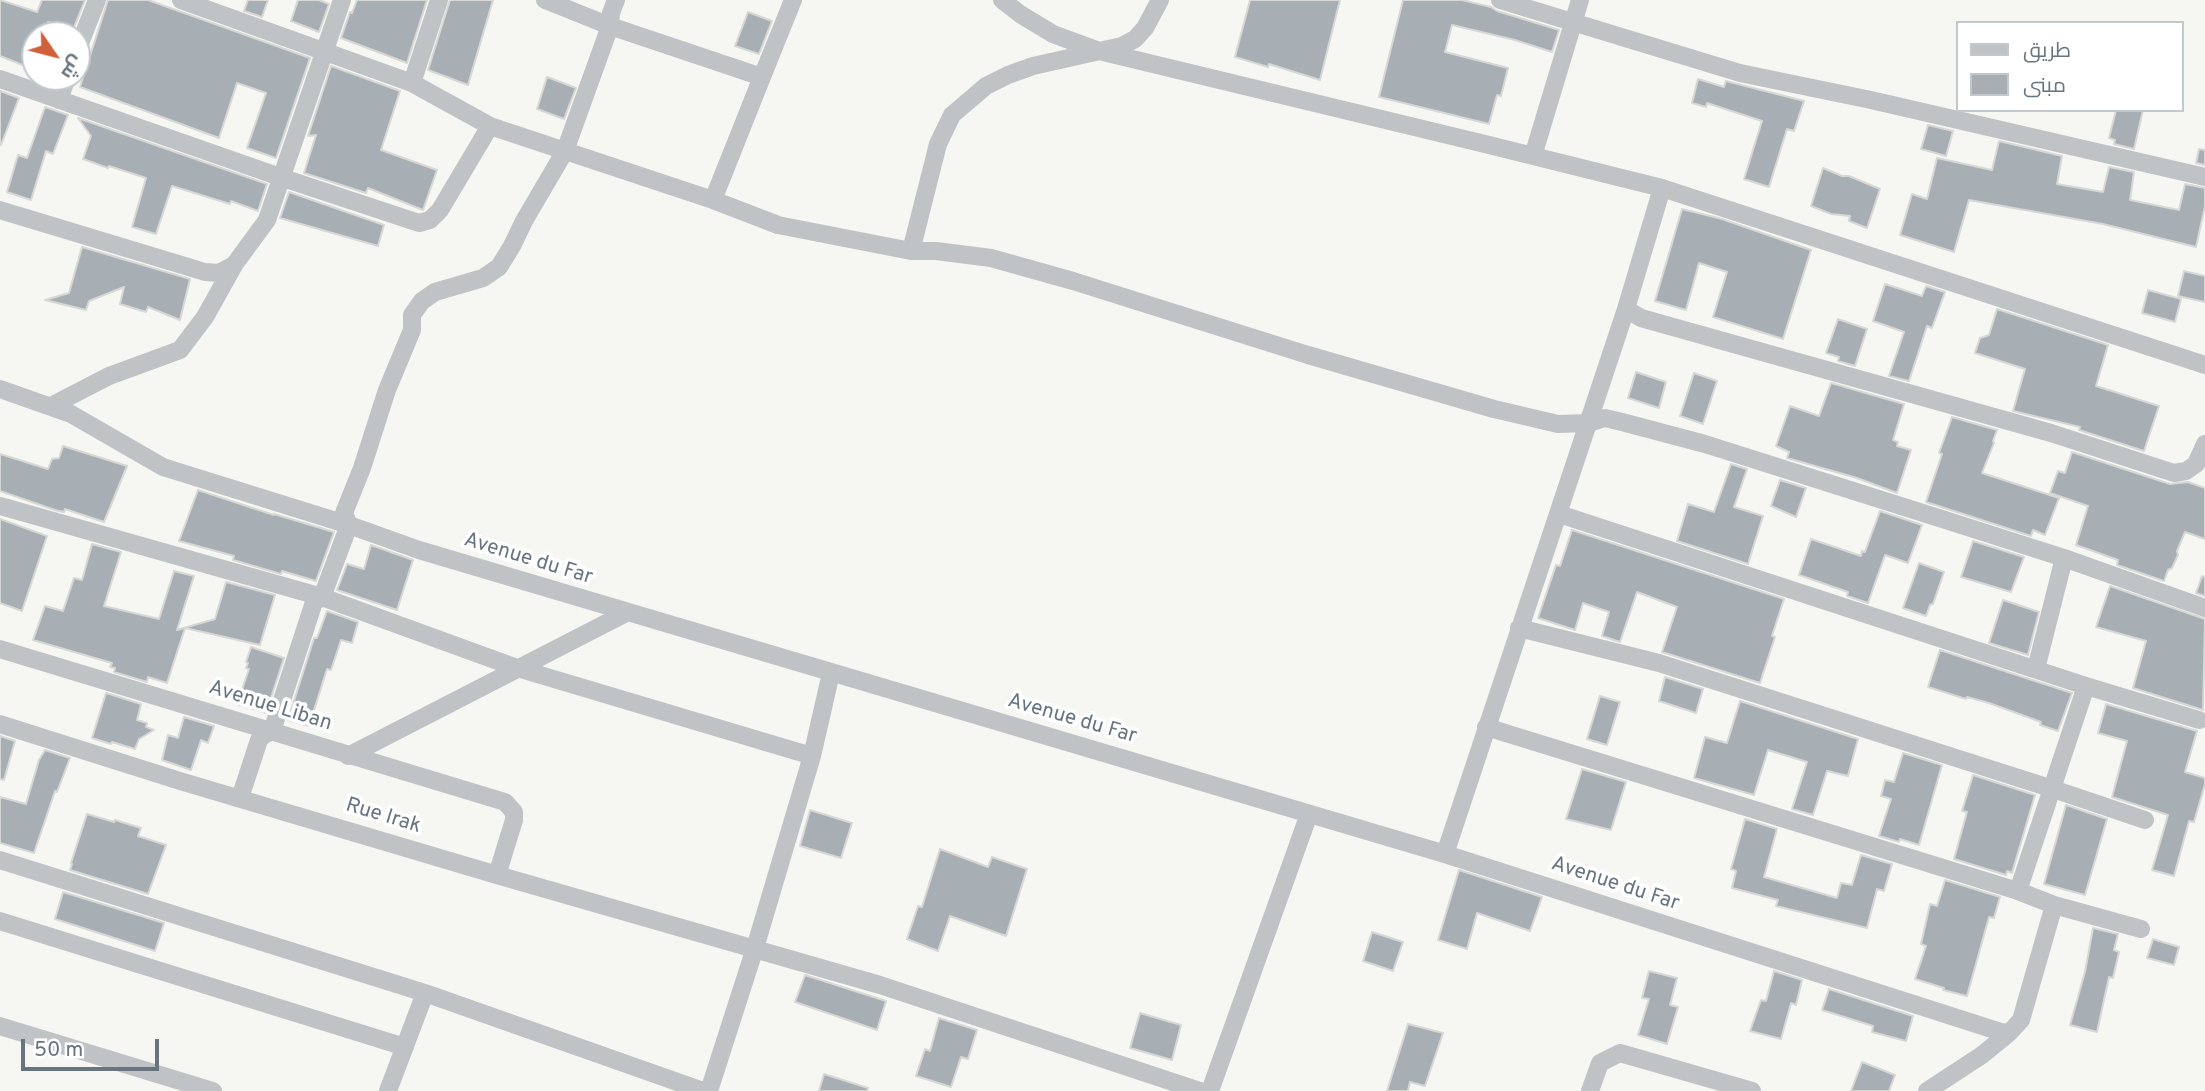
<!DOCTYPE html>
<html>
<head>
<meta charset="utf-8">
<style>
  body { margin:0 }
  #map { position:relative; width:2205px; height:1091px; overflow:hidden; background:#f6f6f3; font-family:Overpass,Cairo,sans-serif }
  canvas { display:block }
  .legend { position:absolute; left:1956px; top:21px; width:228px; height:91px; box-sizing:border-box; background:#fff; border:2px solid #c3c8cc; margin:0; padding:9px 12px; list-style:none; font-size:21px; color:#687580 }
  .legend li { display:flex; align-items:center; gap:14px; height:35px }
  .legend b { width:35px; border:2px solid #c3c8cc }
  .north { position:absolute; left:21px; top:21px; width:70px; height:70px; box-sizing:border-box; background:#fff; border:2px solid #c3c8cc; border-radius:50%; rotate:125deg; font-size:19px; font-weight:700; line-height:28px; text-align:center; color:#687580 }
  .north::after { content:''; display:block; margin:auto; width:24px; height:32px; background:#cf603a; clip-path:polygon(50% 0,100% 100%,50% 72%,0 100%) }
  .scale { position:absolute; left:21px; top:1039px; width:138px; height:32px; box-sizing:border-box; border:4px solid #687580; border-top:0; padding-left:9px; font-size:21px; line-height:24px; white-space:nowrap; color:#687580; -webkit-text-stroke:5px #fff; paint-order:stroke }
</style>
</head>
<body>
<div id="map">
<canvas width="2205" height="1091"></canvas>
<ul class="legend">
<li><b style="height:9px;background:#bfc3c6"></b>طريق</li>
<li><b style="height:19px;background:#a8afb4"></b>مبنى</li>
</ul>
<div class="north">ش</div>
<div class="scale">50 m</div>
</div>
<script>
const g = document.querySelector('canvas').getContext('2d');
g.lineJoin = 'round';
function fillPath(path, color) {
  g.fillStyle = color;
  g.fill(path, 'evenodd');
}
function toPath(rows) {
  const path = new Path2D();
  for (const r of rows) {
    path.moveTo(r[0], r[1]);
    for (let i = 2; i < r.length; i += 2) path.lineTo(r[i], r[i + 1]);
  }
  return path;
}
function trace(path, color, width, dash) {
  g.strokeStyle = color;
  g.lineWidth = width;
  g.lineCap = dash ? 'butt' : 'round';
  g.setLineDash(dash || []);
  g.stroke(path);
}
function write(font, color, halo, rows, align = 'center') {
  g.font = font + ' Overpass,sans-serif';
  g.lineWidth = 7;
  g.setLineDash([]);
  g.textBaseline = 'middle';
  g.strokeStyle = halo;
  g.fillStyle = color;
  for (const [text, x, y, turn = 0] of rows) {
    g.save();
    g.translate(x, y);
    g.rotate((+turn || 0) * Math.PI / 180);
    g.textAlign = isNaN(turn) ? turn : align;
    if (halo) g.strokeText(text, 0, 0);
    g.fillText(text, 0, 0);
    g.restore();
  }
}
const building = toPath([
  [0,0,37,12,42,0,85,0,71,35,72,31,48,22,43,35,35,35,35,56,30,68,0,56,0,0],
  [108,0,148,0,310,58,276,158,247,148,266,93,237,83,219,138,80,87,108,0],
  [248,0,268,0,262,17,244,11,248,0],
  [298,0,319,0,329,4,319,32,291,21,298,0],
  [357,0,427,0,407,63,341,38,350,12,352,13,357,0],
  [450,0,493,0,468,85,428,70,450,0],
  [1250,0,1340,0,1320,80,1269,64,1268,67,1235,57,1250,0],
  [1403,0,1462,0,1491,7,1497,11,1559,30,1552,52,1515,40,1452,25,1445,52,1508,68,1501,96,1497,95,1489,124,1379,97,1403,0],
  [748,12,772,21,759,54,735,46,748,12],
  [331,66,400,91,381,150,437,170,423,210,368,188,366,193,304,173,316,135,308,136,331,66],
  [547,77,576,88,564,119,537,109,547,77],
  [1698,79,1724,87,1726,81,1804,101,1794,131,1787,129,1769,187,1744,179,1762,121,1707,103,1706,107,1692,103,1698,79],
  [0,91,19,98,1,145,0,144,0,91],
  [45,107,68,115,53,154,46,151,31,200,7,192,18,155,27,158,45,107],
  [2116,110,2143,110,2134,149,2114,144,2115,140,2109,138,2116,110],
  [78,118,267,184,258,211,231,201,230,204,172,186,156,234,132,227,146,178,109,166,108,168,83,159,91,136,78,118],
  [1928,125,1953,131,1946,156,1921,149,1928,125],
  [1999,141,2062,156,2057,184,2103,192,2109,167,2134,172,2130,200,2179,210,2185,184,2205,188,2205,206,2196,247,2103,224,1969,200,1954,252,1900,235,1912,194,1927,199,1937,158,1992,170,1999,141],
  [2199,149,2205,150,2205,165,2196,163,2199,149],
  [1823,168,1842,176,1849,176,1880,189,1867,228,1849,221,1850,216,1831,214,1811,206,1823,168],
  [289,192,384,225,378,246,280,218,289,192],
  [1682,209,1722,219,1811,250,1783,339,1713,317,1727,272,1699,263,1686,310,1655,301,1682,209],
  [82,247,190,279,180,320,148,307,146,312,120,304,124,287,89,301,86,310,45,300,69,293,82,247],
  [2184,271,2205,276,2205,302,2178,296,2184,271],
  [1885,284,1922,296,1926,286,1945,292,1932,328,1927,326,1909,381,1889,376,1904,332,1873,321,1885,284],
  [2148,290,2181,299,2175,322,2142,313,2148,290],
  [1997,309,2108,345,2096,386,2159,406,2144,451,2079,430,2080,427,2013,411,2025,369,1975,353,1980,338,1989,335,1997,309],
  [1838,319,1867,329,1855,366,1838,361,1839,357,1826,353,1838,319],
  [1636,372,1666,382,1659,408,1628,398,1636,372],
  [1694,373,1717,381,1703,424,1680,416,1694,373],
  [1831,383,1904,404,1893,440,1898,442,1897,446,1911,450,1897,493,1857,478,1787,458,1789,452,1776,446,1790,406,1819,416,1831,383],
  [1952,417,1997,430,1993,441,1994,443,1982,473,2059,498,2045,535,2033,530,2031,536,1926,502,1942,454,1939,453,1952,417],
  [63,446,127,466,104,522,65,509,64,512,55,510,0,491,0,454,48,469,52,459,59,458,63,446],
  [2072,452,2170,484,2188,482,2205,488,2205,539,2185,532,2177,551,2178,555,2172,568,2168,570,2164,581,2117,565,2118,560,2076,545,2088,506,2050,493,2058,471,2065,473,2072,452],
  [1731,464,1747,469,1734,507,1763,516,1748,564,1677,541,1688,504,1714,512,1731,464],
  [1780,480,1806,488,1796,517,1771,506,1780,480],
  [198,490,274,515,274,514,334,532,316,581,282,571,281,574,233,560,234,556,179,541,198,490],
  [1880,511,1922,525,1908,563,1885,555,1868,603,1847,596,1848,592,1799,575,1811,539,1861,556,1862,551,1865,552,1880,511],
  [0,519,47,536,22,611,0,603,0,519],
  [1572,530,1784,599,1772,636,1775,637,1760,683,1662,652,1677,607,1637,592,1620,642,1602,636,1609,612,1583,603,1575,630,1538,618,1556,565,1560,566,1572,530],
  [1973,541,2024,557,2011,592,1961,577,1973,541],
  [92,544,121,552,104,606,159,619,174,571,194,576,177,630,215,619,226,582,275,595,260,645,185,628,167,683,148,677,147,682,114,672,115,668,110,667,112,663,33,640,45,606,63,611,74,578,82,580,92,544],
  [371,545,413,560,397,610,337,590,347,564,364,569,371,545],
  [1919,563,1944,572,1933,604,1930,605,1926,616,1903,608,1919,563],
  [2202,576,2205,577,2205,596,2196,593,2202,576],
  [2110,586,2205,619,2203,710,2133,688,2146,641,2096,627,2110,586],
  [2003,600,2039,612,2028,655,1989,643,2003,600],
  [327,611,358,622,352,643,341,640,331,670,327,669,309,726,288,720,314,638,317,638,327,611],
  [251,647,284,658,266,713,237,704,249,669,246,668,248,663,246,662,251,647],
  [1940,650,2072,693,2058,731,2040,725,2041,722,1989,703,1967,697,1966,699,1928,687,1940,650],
  [1665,677,1703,689,1696,713,1659,701,1665,677],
  [106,693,141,704,137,720,147,723,146,727,154,730,139,739,135,749,112,742,111,744,92,738,106,693],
  [1600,696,1620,702,1607,745,1587,739,1600,696],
  [1740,701,1858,739,1848,776,1827,771,1813,815,1792,809,1807,762,1768,750,1754,795,1694,778,1705,737,1727,743,1740,701],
  [2106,704,2197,731,2185,772,2205,778,2205,784,2194,822,2189,821,2174,876,2152,870,2168,815,2112,797,2127,741,2098,733,2106,704],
  [184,717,214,726,208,743,201,740,191,770,162,760,168,735,178,738,184,717],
  [0,736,15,741,4,780,0,779,0,736],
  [45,750,70,758,57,792,55,791,34,853,0,843,0,797,26,804,39,760,45,750],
  [1903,753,1942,765,1919,845,1900,839,1899,842,1879,836,1891,799,1881,796,1885,780,1894,782,1903,753],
  [1582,769,1626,782,1611,830,1566,819,1582,769],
  [1973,775,2035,795,2012,873,2007,871,2006,875,1954,859,1967,812,1962,811,1973,775],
  [2066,805,2107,819,2085,895,2044,884,2066,805],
  [810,810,852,823,841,858,800,846,810,810],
  [87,814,114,822,115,820,141,828,138,836,166,845,148,894,70,870,72,864,71,863,87,814],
  [1745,819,1777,829,1764,877,1837,898,1841,883,1852,885,1861,855,1892,864,1884,891,1877,889,1867,928,1776,906,1778,900,1732,888,1736,871,1731,869,1745,819],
  [940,849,988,867,992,857,1027,869,1006,936,950,916,938,951,907,939,918,906,922,907,940,849],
  [1459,870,1542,897,1530,931,1477,913,1467,949,1438,940,1459,870],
  [1945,880,2000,897,1994,918,1989,917,1967,996,1943,990,1944,988,1915,979,1926,946,1921,944,1930,904,1937,906,1945,880],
  [63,892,164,923,155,951,55,919,63,892],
  [2093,928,2118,934,2114,950,2119,952,2113,978,2109,977,2097,1032,2070,1025,2085,972,2093,928],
  [1372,932,1403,942,1393,971,1363,961,1372,932],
  [2153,939,2179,947,2174,965,2147,958,2153,939],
  [1649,971,1677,978,1670,1005,1678,1007,1667,1044,1638,1035,1649,999,1642,998,1649,971],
  [1774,971,1802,980,1796,1005,1791,1003,1781,1039,1750,1031,1761,1000,1766,1001,1774,971],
  [805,975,886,1001,877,1030,795,1002,805,975],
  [1829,989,1913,1016,1906,1041,1872,1032,1873,1026,1822,1010,1829,989],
  [1140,1013,1181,1025,1172,1060,1130,1048,1140,1013],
  [939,1018,977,1030,968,1059,961,1057,951,1087,916,1076,925,1049,930,1051,939,1018],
  [1408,1024,1443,1033,1425,1086,1410,1082,1408,1091,1387,1091,1408,1024],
  [1862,1062,1895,1075,1889,1091,1851,1091,1862,1062],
  [824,1074,868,1088,867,1091,819,1091,824,1074]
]);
fillPath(building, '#a8afb4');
trace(building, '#d7d7d5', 2);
trace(toPath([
  [181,0,412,83,490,126,713,200,778,225,911,251,936,251,991,258,1073,281,1308,355,1494,409,1558,424,1589,423,1605,418,1622,422,1705,444,1961,525,2064,558,2205,608],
  [545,0,610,26,762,77,793,0],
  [1002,0,1020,14,1053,34,1099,51,1485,144,1662,188,2205,365],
  [1500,0,1740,73,1871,100,2205,177],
  [77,51,97,0],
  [0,79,283,178,419,223,430,220,440,210,490,126],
  [412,83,439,0],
  [59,100,67,77],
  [1533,156,1580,0],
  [1662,188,1626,309,1641,318,2051,433,2174,473,2186,471,2196,464,2205,444],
  [713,200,762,77],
  [0,210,205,272,219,273,234,265],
  [911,251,938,144,952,115,986,86,1008,75,1033,66,1122,46,1135,39,1145,28,1160,0],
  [0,389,71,414,163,467,349,525,419,550,1445,854,2001,1032,2009,1033,2021,1020,2054,905],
  [51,406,109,376,180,350,205,317,234,265,267,220,342,0],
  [0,506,322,597,517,668,812,756],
  [1559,514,2086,686,2199,720],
  [1519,628,1659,663,2053,789,2145,820],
  [0,649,505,802,514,812,514,820,497,875],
  [2036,669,2064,558],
  [0,724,180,781,497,875,880,985,1200,1091],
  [1486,727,2018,891,2054,905,2141,929],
  [348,756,626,613],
  [240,798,259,740,264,735,272,731,314,602,322,597,349,525,344,513,362,468,387,390,412,330,412,315,422,301,435,292,483,278,499,267,512,246,524,221,565,151,610,26,611,13,616,0],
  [1445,854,1626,309],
  [0,860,425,993,703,1091],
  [2018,891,2086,686],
  [0,921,405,1047],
  [0,1026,213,1091],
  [388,1091,425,993],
  [709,1091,755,948,812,756,831,673],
  [1210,1091,1309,814],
  [1590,1091,1600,1063,1620,1053,1752,1091],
  [1927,1091,1982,1055,2009,1033]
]), '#bfc3c6', 18);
write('21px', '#687580', '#fff', [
  ["Avenue du Far",528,560,17],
  ["Avenue Liban",270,707,17],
  ["Avenue du Far",1072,720,16],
  ["Rue Irak",383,817,17],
  ["Avenue du Far",1615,885,18]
]);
</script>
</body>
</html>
